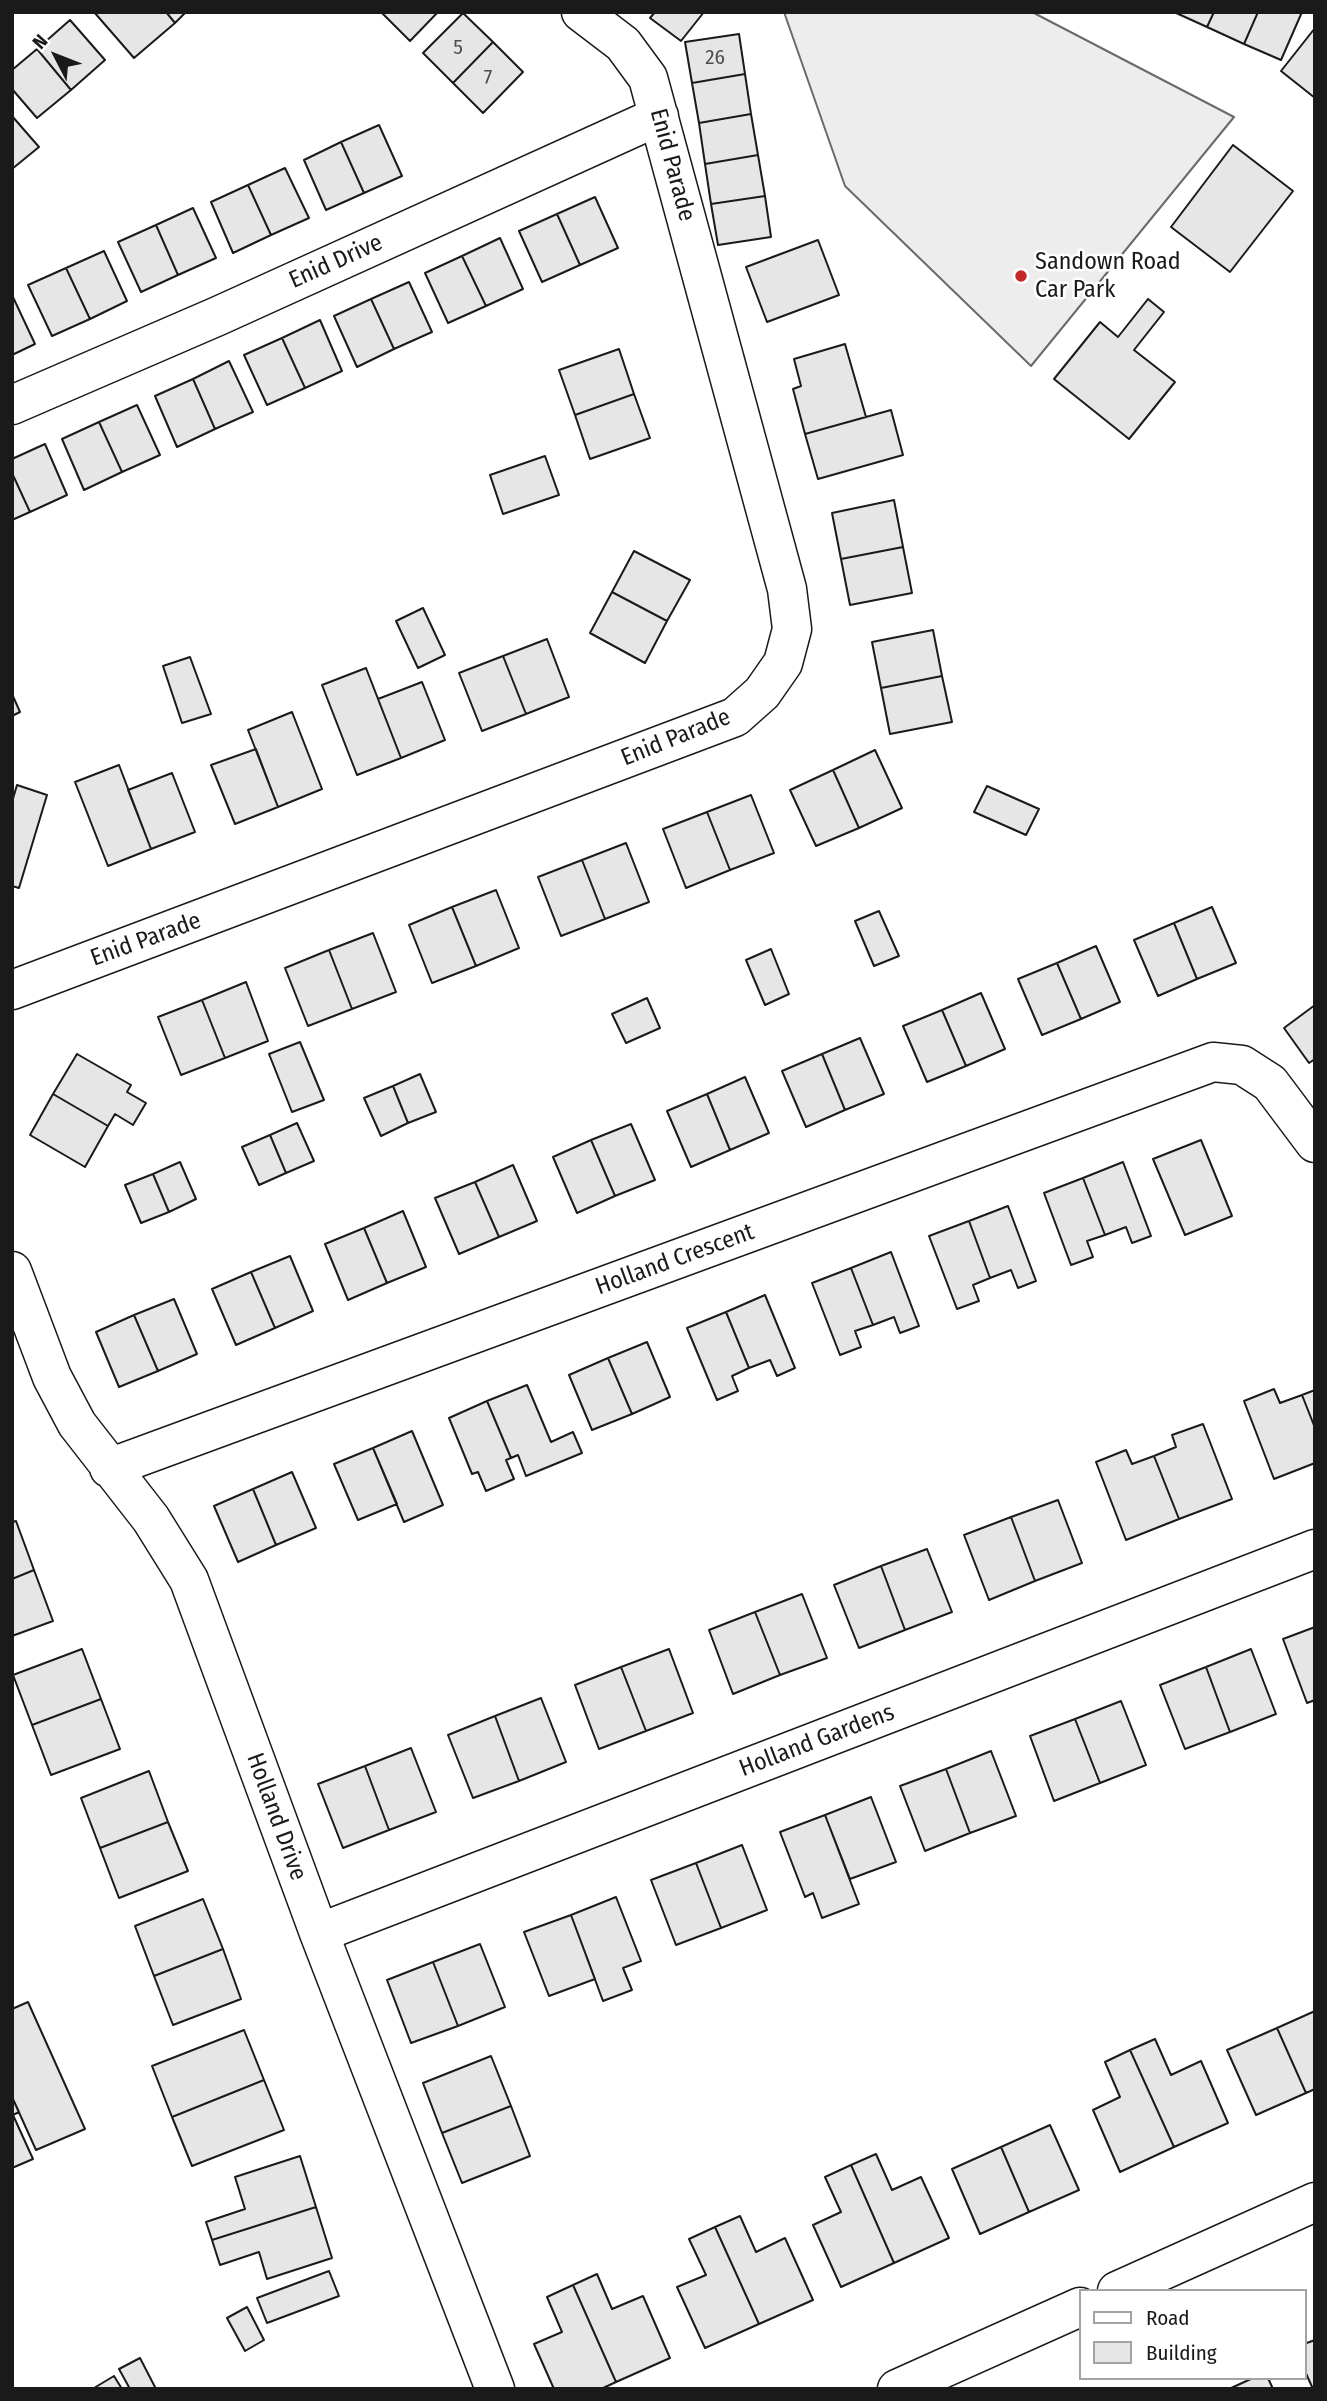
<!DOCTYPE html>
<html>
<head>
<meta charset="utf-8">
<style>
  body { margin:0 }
  #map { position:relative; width:1327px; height:2401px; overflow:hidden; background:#fff; font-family:"Fira Sans Condensed",sans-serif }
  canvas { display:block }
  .frame { position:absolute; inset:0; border:14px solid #1a1a1a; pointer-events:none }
  .legend { position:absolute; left:1079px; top:2289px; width:228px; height:91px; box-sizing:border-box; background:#fff; border:2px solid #a3a3a3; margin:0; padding:9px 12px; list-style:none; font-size:21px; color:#1a1a1a }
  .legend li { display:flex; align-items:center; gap:14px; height:35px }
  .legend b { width:35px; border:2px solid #a3a3a3 }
  .north { position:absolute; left:21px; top:21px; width:70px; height:70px; -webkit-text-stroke:5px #fff; paint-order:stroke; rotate:312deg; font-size:19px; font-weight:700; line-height:28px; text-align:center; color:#1a1a1a }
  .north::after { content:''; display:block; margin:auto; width:24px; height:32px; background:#1a1a1a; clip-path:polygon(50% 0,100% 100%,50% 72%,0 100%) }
</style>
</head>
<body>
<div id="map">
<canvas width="1327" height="2401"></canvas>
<div class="frame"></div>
<ul class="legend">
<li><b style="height:9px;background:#fff"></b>Road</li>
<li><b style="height:19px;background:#e6e6e6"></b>Building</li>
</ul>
<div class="north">N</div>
</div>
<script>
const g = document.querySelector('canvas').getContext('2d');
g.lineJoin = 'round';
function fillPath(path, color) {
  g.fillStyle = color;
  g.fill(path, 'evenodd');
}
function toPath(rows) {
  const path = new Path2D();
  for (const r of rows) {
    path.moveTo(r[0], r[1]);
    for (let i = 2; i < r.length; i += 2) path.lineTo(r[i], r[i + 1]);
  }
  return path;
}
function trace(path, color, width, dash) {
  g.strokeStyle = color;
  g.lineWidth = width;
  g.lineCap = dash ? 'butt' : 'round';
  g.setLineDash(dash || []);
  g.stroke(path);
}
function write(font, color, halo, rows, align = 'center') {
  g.font = font + ' "Fira Sans Condensed",sans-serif';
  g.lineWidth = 5;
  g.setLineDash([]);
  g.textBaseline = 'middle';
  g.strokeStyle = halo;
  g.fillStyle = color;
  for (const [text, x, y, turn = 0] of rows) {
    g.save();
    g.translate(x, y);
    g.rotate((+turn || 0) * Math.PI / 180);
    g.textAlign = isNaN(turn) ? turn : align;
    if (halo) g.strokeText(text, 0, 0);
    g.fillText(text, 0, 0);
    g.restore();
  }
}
const parking = toPath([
  [784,12,1032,12,1234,117,1031,366,845,186,784,12]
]);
fillPath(parking, '#ededed');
trace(parking, '#6a6a6a', 2);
const building = toPath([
  [94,12,166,12,175,23,134,58,94,12],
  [166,12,186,12,175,23,166,12],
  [381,12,438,12,410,41,381,12],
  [655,12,704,12,681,41,650,18,655,12],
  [1174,12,1214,12,1207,27,1174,12],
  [1214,12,1258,12,1244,44,1207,27,1214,12],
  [1258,12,1302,12,1281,60,1244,44,1258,12],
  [463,13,493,42,453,83,423,53,463,13],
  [70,20,105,60,71,90,37,49,70,20],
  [1315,28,1315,98,1281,71,1315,28],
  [739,34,745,74,692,83,685,42,739,34],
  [493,42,523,72,483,113,453,83,493,42],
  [37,49,71,90,37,118,12,89,12,70,37,49],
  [745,74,751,114,699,123,692,83,745,74],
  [751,114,758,155,705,164,699,123,751,114],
  [12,116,39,147,12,169,12,116],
  [379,125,402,176,364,193,341,142,379,125],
  [341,142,364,193,326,210,304,160,341,142],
  [1233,145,1293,191,1230,272,1171,227,1233,145],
  [758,155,765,196,711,204,705,164,758,155],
  [285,168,309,218,271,235,248,185,285,168],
  [248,185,271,235,233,253,211,202,248,185],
  [765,196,771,237,718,245,711,204,765,196],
  [595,197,618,248,580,265,557,214,595,197],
  [193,208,216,258,178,275,156,225,193,208],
  [557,214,580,265,542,282,519,231,557,214],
  [156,225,178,275,141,292,118,242,156,225],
  [500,238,523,289,486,306,462,256,500,238],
  [818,240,839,295,767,322,746,267,818,240],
  [104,251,127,301,90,319,66,268,104,251],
  [462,256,486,306,448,323,425,273,462,256],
  [66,268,90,319,52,336,28,285,66,268],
  [409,282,432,332,394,349,371,299,409,282],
  [12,295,35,344,12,355,12,295],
  [371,299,394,349,357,367,334,316,371,299],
  [1148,299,1164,312,1134,350,1175,382,1129,439,1054,379,1100,322,1118,337,1148,299],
  [320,320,342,371,305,388,282,338,320,320],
  [282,338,305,388,267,405,244,355,282,338],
  [845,344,866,417,805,434,793,389,801,386,794,359,845,344],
  [619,349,634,394,575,415,559,370,619,349],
  [229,361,253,412,215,429,193,379,229,361],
  [193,379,215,429,177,447,155,396,193,379],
  [634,394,650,438,590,459,575,415,634,394],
  [137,405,160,455,122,472,99,422,137,405],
  [891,410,903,455,818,479,805,434,891,410],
  [99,422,122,472,84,490,62,439,99,422],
  [45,444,67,495,30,512,12,473,12,459,45,444],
  [545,456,559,495,503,514,490,475,545,456],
  [12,473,30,512,12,520,12,473],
  [894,500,903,547,841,559,832,513,894,500],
  [903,547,912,593,850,605,841,559,903,547],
  [634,551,690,580,667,621,612,592,634,551],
  [612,592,667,621,645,663,590,633,612,592],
  [423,608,445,655,418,668,396,621,423,608],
  [933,630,942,676,881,688,872,642,933,630],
  [547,639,569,697,526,714,503,656,547,639],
  [503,656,526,714,482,731,459,673,503,656],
  [190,657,211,714,182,723,163,666,190,657],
  [366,668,401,758,357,775,322,685,366,668],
  [942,676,952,722,890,734,881,688,942,676],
  [422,682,445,740,401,758,378,699,422,682],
  [12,694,20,712,12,716,12,694],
  [292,712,322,789,278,807,248,730,292,712],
  [256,749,278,807,235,824,211,765,256,749],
  [875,750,902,808,859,828,833,770,875,750],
  [119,765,151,849,108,866,75,782,119,765],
  [833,770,859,828,816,846,790,790,833,770],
  [172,773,195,832,151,849,128,790,172,773],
  [17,785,47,795,19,888,12,886,12,802,17,785],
  [987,786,1039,809,1026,835,974,812,987,786],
  [751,795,774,853,730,870,707,812,751,795],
  [707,812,730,870,686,888,663,829,707,812],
  [626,843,649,902,605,919,582,860,626,843],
  [582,860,605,919,561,936,538,877,582,860],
  [496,890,519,948,476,966,452,907,496,890],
  [452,907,476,966,432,983,409,925,452,907],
  [1212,907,1236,963,1197,979,1174,923,1212,907],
  [879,911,899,956,874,966,855,921,879,911],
  [1174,923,1197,979,1158,996,1134,940,1174,923],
  [373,933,396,992,352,1009,329,950,373,933],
  [1096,946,1120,1002,1081,1019,1057,963,1096,946],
  [771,949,789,994,765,1005,746,960,771,949],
  [329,950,352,1009,308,1026,285,968,329,950],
  [1057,963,1081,1019,1042,1035,1018,979,1057,963],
  [246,982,268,1041,225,1058,202,1000,246,982],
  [981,993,1005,1049,966,1066,942,1010,981,993],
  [647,998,660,1028,626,1043,612,1014,647,998],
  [202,1000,225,1058,181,1075,158,1017,202,1000],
  [1315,1005,1315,1059,1309,1063,1284,1028,1315,1005],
  [942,1010,966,1066,927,1082,903,1026,942,1010],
  [860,1038,884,1094,845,1110,822,1054,860,1038],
  [300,1042,324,1100,292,1112,269,1054,300,1042],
  [77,1054,131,1085,127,1092,146,1103,133,1125,115,1114,108,1126,53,1094,77,1054],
  [822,1054,845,1110,806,1127,782,1071,822,1054],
  [420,1074,436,1112,408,1123,393,1086,420,1074],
  [745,1077,769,1133,730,1150,707,1094,745,1077],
  [393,1086,408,1123,381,1136,364,1098,393,1086],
  [53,1094,108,1126,85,1167,30,1135,53,1094],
  [707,1094,730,1150,691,1167,667,1111,707,1094],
  [297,1123,314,1161,286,1173,270,1135,297,1123],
  [631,1124,655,1180,615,1196,591,1140,631,1124],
  [270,1135,286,1173,259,1185,242,1147,270,1135],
  [591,1140,615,1196,577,1213,553,1157,591,1140],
  [1201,1140,1232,1216,1185,1235,1153,1159,1201,1140],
  [180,1162,196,1199,169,1212,153,1174,180,1162],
  [1123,1162,1151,1236,1132,1243,1126,1227,1105,1235,1083,1178,1123,1162],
  [513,1165,537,1221,499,1237,475,1182,513,1165],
  [153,1174,169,1212,141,1223,125,1185,153,1174],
  [1083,1178,1105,1235,1087,1241,1093,1257,1071,1265,1044,1193,1083,1178],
  [475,1182,499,1237,459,1254,435,1198,475,1182],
  [1008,1206,1036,1281,1018,1288,1011,1270,990,1278,969,1221,1008,1206],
  [403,1211,426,1267,387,1283,364,1228,403,1211],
  [969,1221,990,1278,973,1285,979,1301,957,1309,929,1236,969,1221],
  [364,1228,387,1283,348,1300,325,1244,364,1228],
  [891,1252,919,1326,900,1333,894,1317,873,1325,851,1268,891,1252],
  [290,1256,313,1311,275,1328,251,1272,290,1256],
  [851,1268,873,1325,855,1331,861,1347,840,1355,812,1283,851,1268],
  [251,1272,275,1328,236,1345,212,1289,251,1272],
  [765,1295,795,1368,777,1376,770,1360,749,1368,726,1312,765,1295],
  [174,1299,197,1354,158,1371,134,1315,174,1299],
  [726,1312,749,1368,732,1376,738,1391,717,1400,687,1328,726,1312],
  [134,1315,158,1371,119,1387,96,1332,134,1315],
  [647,1342,670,1397,632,1414,608,1358,647,1342],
  [608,1358,632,1414,592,1430,569,1375,608,1358],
  [527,1385,551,1442,573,1432,582,1453,526,1476,518,1455,511,1458,487,1401,527,1385],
  [1274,1389,1280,1403,1302,1395,1315,1428,1315,1463,1274,1479,1244,1401,1274,1389],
  [1315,1390,1315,1428,1302,1395,1315,1390],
  [487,1401,511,1458,506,1460,514,1479,486,1491,478,1472,472,1474,449,1418,487,1401],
  [1203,1424,1232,1499,1179,1519,1154,1456,1176,1447,1172,1435,1203,1424],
  [412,1431,443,1505,404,1522,373,1448,412,1431],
  [373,1448,397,1504,358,1520,334,1464,373,1448],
  [1126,1450,1132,1464,1154,1456,1179,1519,1126,1540,1096,1462,1126,1450],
  [292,1472,316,1528,276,1545,253,1489,292,1472],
  [253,1489,276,1545,238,1562,214,1506,253,1489],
  [1058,1500,1082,1563,1035,1581,1011,1517,1058,1500],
  [1011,1517,1035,1581,989,1600,964,1535,1011,1517],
  [16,1521,34,1570,12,1579,12,1522,16,1521],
  [927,1549,952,1612,905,1630,881,1566,927,1549],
  [881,1566,905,1630,859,1648,834,1585,881,1566],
  [34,1570,53,1621,12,1636,12,1579,34,1570],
  [802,1594,827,1658,780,1675,755,1612,802,1594],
  [755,1612,780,1675,733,1694,709,1630,755,1612],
  [1315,1627,1315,1700,1307,1703,1283,1639,1315,1627],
  [82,1649,101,1699,32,1725,13,1675,82,1649],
  [669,1649,693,1713,646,1731,621,1667,669,1649],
  [1251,1649,1276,1714,1230,1732,1206,1667,1251,1649],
  [621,1667,646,1731,599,1749,575,1685,621,1667],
  [1206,1667,1230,1732,1185,1749,1160,1685,1206,1667],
  [541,1698,566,1762,519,1781,495,1716,541,1698],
  [101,1699,120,1749,51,1775,32,1725,101,1699],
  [1121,1701,1146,1765,1100,1783,1075,1719,1121,1701],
  [495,1716,519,1781,473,1798,448,1735,495,1716],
  [1075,1719,1100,1783,1054,1801,1030,1736,1075,1719],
  [411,1748,436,1812,389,1830,365,1766,411,1748],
  [991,1751,1016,1816,970,1833,946,1769,991,1751],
  [365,1766,389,1830,343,1848,318,1784,365,1766],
  [946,1769,970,1833,925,1851,900,1786,946,1769],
  [149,1771,168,1822,100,1848,81,1798,149,1771],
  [871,1797,896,1862,850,1879,825,1815,871,1797],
  [825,1815,859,1904,822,1918,813,1893,805,1897,780,1832,825,1815],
  [168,1822,188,1871,119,1898,100,1848,168,1822],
  [742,1845,767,1910,721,1928,696,1863,742,1845],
  [696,1863,721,1928,676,1945,651,1880,696,1863],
  [616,1897,641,1961,623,1968,632,1990,603,2001,571,1915,616,1897],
  [203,1899,223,1949,154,1976,135,1926,203,1899],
  [571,1915,595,1979,549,1996,524,1932,571,1915],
  [480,1944,505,2007,458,2026,433,1962,480,1944],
  [223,1949,241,1999,173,2025,154,1976,223,1949],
  [433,1962,458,2026,411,2043,387,1980,433,1962],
  [28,2002,85,2129,36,2150,12,2097,12,2009,28,2002],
  [1315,2011,1315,2089,1306,2093,1277,2028,1315,2011],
  [1277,2028,1306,2093,1256,2115,1227,2050,1277,2028],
  [244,2030,264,2080,172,2117,152,2066,244,2030],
  [1155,2039,1171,2075,1201,2061,1228,2123,1174,2147,1130,2050,1155,2039],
  [1130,2050,1174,2147,1120,2172,1093,2110,1120,2097,1105,2062,1130,2050],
  [491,2056,511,2106,442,2133,423,2083,491,2056],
  [264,2080,284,2130,192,2166,172,2117,264,2080],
  [12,2097,19,2112,13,2115,33,2159,12,2168,12,2097],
  [511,2106,530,2156,462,2183,442,2133,511,2106],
  [1050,2125,1079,2190,1029,2212,1001,2147,1050,2125],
  [1001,2147,1029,2212,980,2234,952,2169,1001,2147],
  [876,2154,892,2190,921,2177,949,2238,894,2263,851,2165,876,2154],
  [300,2156,316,2207,212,2240,206,2222,245,2209,235,2177,300,2156],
  [851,2165,894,2263,841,2287,813,2225,841,2212,825,2177,851,2165],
  [316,2207,332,2258,267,2279,259,2252,220,2265,212,2240,316,2207],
  [740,2216,756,2252,785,2238,813,2300,759,2324,715,2227,740,2216],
  [715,2227,759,2324,705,2348,677,2287,706,2275,689,2239,715,2227],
  [329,2271,339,2296,267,2323,257,2298,329,2271],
  [597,2274,612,2309,643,2296,670,2358,616,2382,573,2285,597,2274],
  [573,2285,616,2382,601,2389,554,2389,534,2344,562,2332,547,2297,573,2285],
  [247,2307,264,2340,245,2351,227,2318,247,2307],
  [1315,2340,1315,2389,1313,2389,1304,2369,1304,2344,1315,2340],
  [140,2358,156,2389,130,2389,119,2369,140,2358],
  [114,2376,122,2389,94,2388,114,2376],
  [1253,2378,1268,2378,1273,2389,1229,2389,1253,2378]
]);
fillPath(building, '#e6e6e6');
trace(building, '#1a1a1a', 2);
const minor = toPath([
  [12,405,218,316,659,116],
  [12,990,735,717,762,693,783,663,792,629,787,589,648,78,623,44,581,12],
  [12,1271,52,1377,77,1424,151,1519,189,1580,319,1933,495,2389],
  [109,1468,1213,1062,1242,1065,1270,1083,1315,1143],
  [319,1933,1315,1549],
  [1117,2291,1315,2202],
  [897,2389,1080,2307]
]);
trace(minor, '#1a1a1a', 41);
trace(minor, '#fff', 38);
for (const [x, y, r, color] of [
  [1021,276,7,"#c62828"]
]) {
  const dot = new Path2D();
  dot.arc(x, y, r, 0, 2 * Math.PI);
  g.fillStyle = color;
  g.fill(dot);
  trace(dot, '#fff', 2.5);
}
write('21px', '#4d4d4d', null, [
  ["5",458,48],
  ["26",715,58],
  ["7",488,78]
]);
write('24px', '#1a1a1a', '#fff', [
  ["Enid Parade",672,165,75],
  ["Enid Drive",336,262,-24],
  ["Enid Parade",676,738,-22],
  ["Enid Parade",146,940,-20],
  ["Holland Crescent",675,1260,-20],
  ["Holland Gardens",817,1741,-21],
  ["Holland Drive",276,1817,70]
]);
write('24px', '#1a1a1a', '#fff', [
  ["Sandown Road",1035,262],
  ["Car Park",1035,290]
], 'left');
</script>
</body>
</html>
